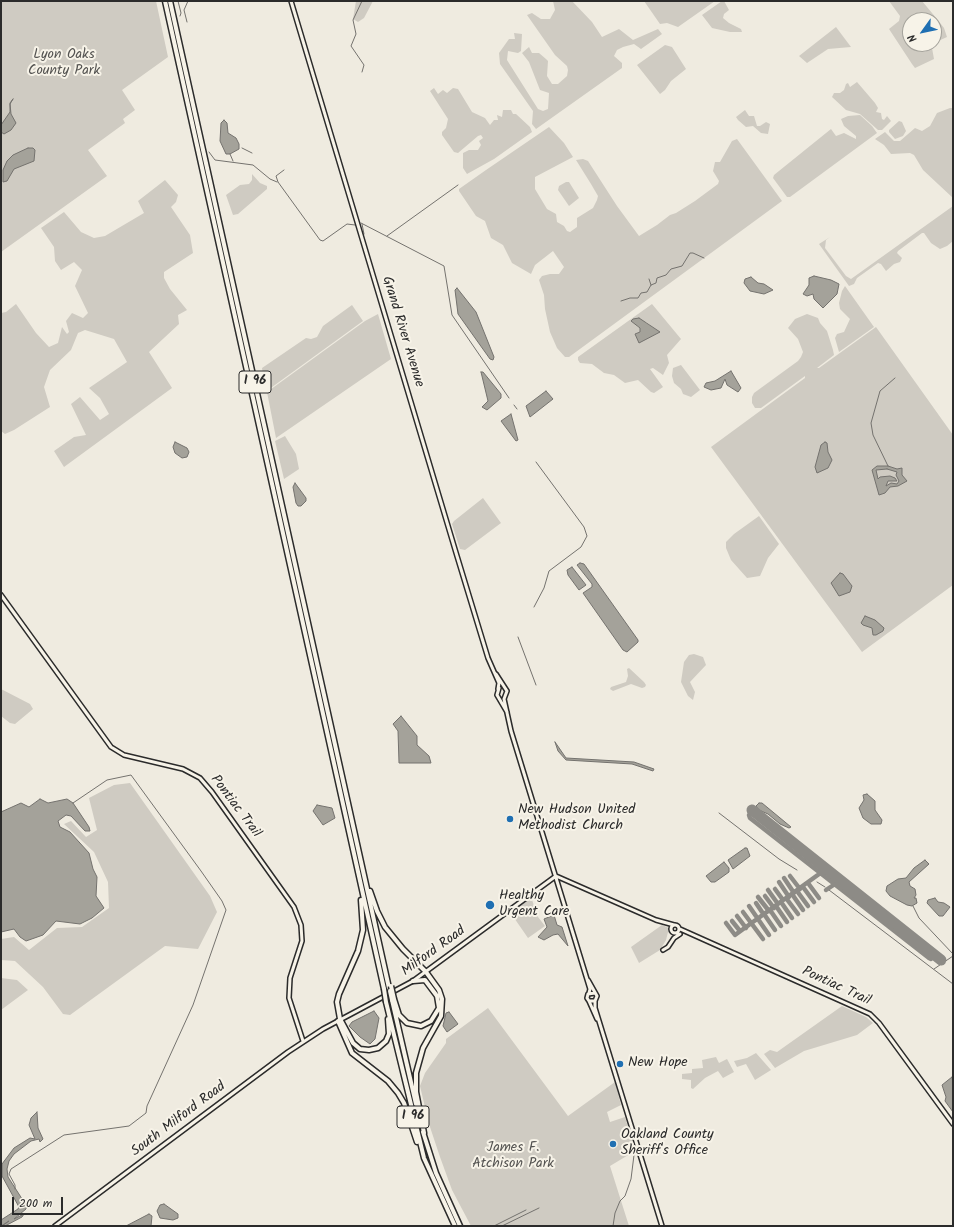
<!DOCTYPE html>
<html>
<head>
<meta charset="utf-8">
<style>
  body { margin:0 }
  #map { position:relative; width:954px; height:1227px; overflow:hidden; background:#efebe0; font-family:Kalam,sans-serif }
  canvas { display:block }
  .frame { position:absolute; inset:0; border:2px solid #2b2b2b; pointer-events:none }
  .north { position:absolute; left:902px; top:12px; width:40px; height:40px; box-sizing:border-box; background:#f7f3e8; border:1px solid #a5a39c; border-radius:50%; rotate:237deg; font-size:11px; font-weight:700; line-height:16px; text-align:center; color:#2b2b2b }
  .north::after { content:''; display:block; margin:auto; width:14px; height:18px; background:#1f6fb2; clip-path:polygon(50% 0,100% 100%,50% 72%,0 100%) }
  .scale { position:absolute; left:12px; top:1197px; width:51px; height:18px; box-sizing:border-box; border:2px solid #2b2b2b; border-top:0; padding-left:5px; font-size:12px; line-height:14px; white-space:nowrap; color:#2b2b2b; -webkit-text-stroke:3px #f7f3e8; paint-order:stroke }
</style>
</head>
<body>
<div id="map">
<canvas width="954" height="1227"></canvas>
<div class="frame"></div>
<div class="north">N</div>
<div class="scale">200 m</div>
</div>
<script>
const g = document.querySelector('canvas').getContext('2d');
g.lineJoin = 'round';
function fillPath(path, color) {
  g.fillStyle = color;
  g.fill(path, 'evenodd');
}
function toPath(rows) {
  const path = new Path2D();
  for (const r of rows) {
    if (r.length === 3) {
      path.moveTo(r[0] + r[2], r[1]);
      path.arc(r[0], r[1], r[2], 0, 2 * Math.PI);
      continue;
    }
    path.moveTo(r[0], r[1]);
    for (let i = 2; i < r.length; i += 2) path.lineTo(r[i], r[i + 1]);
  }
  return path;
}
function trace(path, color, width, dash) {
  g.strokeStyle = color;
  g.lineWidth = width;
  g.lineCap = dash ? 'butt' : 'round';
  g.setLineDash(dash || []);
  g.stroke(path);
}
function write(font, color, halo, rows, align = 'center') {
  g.font = font + ' Kalam,sans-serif';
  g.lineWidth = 4;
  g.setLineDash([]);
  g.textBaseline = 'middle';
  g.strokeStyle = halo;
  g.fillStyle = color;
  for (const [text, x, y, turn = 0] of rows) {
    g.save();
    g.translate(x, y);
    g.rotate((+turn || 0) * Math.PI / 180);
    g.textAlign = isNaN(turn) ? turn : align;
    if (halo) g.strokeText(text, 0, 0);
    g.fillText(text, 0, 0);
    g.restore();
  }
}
fillPath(toPath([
  [1,1,156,1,168,57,122,90,135,110,123,119,125,123,88,150,107,176,1,252],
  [356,1,373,1,364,18,358,22,353,19],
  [553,1,572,1,592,22,602,37,619,29,633,40,658,29,662,34,641,49,634,44,623,47,617,50,614,56,622,63,622,68,536,129,532,124,533,111,500,64,499,53,509,39,515,39,514,33,522,34,521,51,518,53,508,51,507,60,538,109,543,111,548,109,549,93,540,90,529,62,522,53,529,47,532,53,539,53,546,59,548,61,547,76,552,84,558,84,567,76,568,70,567,66,555,55,527,15,532,13,541,19,550,19,555,10],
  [644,1,715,1,678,27,667,23,660,24],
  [722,1,724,1,729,10,724,14,723,18,729,23,741,29,742,32,730,32,712,28,702,15],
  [889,1,922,1,937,19,944,28,947,37,936,42,932,48,934,59,915,68,912,64,889,29,899,21,900,16],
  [910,20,934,20,934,44,910,44],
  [836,27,851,47,828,49,807,63,799,56],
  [665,45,672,47,686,69,671,81,665,90,660,94,637,65],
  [857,82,875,103,878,108,876,112,881,113,882,119,884,120,887,116,891,121,882,130,878,130,860,114,846,110,832,97,834,93,840,93,844,90,846,84,848,83,850,87],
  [434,88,438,94,443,90,447,93,453,88,458,89,472,112,485,118,490,125,494,120,498,120,497,115,502,117,503,110,511,110,513,114,516,114,530,127,532,132,494,159,467,174,463,168,463,153,469,150,478,150,481,145,479,141,483,138,481,135,478,136,458,153,454,152,442,135,442,132,446,128,448,119,430,91],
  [950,108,953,108,953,198,923,170,914,155,910,153,891,154,884,145,875,139,885,132,894,141,900,141,915,128,922,131,930,126,937,113],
  [745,110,749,116,754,116,757,126,760,126,766,122,770,124,768,134,761,133,753,126,746,127,738,120,736,117],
  [860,115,872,126,877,133,790,197,787,197,773,178,774,175,831,129,836,136,844,133,856,139,856,136,844,126,841,119,848,116],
  [899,121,902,122,906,131,903,136,895,139,889,132,889,130],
  [549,127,564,143,573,157,535,177,535,189,547,209,556,214,557,222,564,226,567,231,570,232,577,227,577,218,593,208,597,200,598,196,591,184,576,160,583,159,588,161,617,206,639,236,657,225,670,215,676,213,695,201,718,184,719,181,713,171,715,162,720,162,732,141,737,139,782,201,569,357,565,357,557,348,550,332,545,309,544,295,539,280,542,276,550,274,559,274,564,267,553,251,535,265,531,274,512,263,503,245,491,238,485,221,476,216,459,191,459,189,486,170],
  [252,174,260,183,267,186,267,189,238,214,233,215,226,195,240,185,249,184,252,180],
  [165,180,178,195,176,202,171,207,190,235,193,253,164,272,164,278,170,289,187,310,178,315,179,324,149,352,172,388,64,467,54,451,74,437,86,435,71,404,80,397,100,420,109,414,100,398,89,388,127,362,114,339,85,330,78,333,71,350,50,370,44,387,50,407,14,430,5,434,1,431,1,313,6,312,16,304,36,333,49,347,58,343,62,327,67,334,69,332,66,321,72,313,83,318,88,313,75,286,82,270,74,262,61,270,55,261,54,247,41,228,64,212,81,232,94,238,105,236,144,213,138,201],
  [566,182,569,182,579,198,569,206,558,190,559,186],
  [953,206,953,241,947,246,940,249,931,243,924,233,922,233,898,251,897,253,902,258,900,262,894,264,886,271,881,264,878,263,857,278,854,284,849,286,819,244,830,237,826,240,825,248,846,276,851,279],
  [845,286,874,327,839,352,835,338,837,334,844,332,850,319,840,309,839,303,842,291],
  [652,304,681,339,667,355,669,363,663,375,653,368,650,369,663,387,654,393,651,392,638,380,625,383,614,375,604,373,592,364,580,363,578,360,578,357],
  [646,322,655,329,657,333,644,340,635,334,640,332,640,328,637,326],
  [352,305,363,321,268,390,264,383,262,368,306,338,311,339,317,337,323,326],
  [378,314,391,359,276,438,267,392,365,321],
  [807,314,818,318,820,323,827,331,833,350,834,355,817,368,819,368,876,327,953,435,953,585,862,652,711,447,805,378,805,376,761,408,755,408,752,403,752,397,754,393,798,361,801,357,803,352,798,339,788,328,795,319],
  [681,365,700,390,691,397,683,394,681,389,674,383,672,376,673,368],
  [285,436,296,454,299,469,284,479,275,441],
  [483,498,501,523,465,550,460,549,452,524,454,521],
  [759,516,779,544,768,558,760,576,747,578,731,560,726,548,726,542,734,534],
  [694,654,703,657,706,665,690,682,695,692,693,700,688,696,681,682,684,662,689,655],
  [629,668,644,682,646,685,645,687,642,688,631,684,613,691,610,689,611,687,626,682,628,676,627,669],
  [1,689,30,704,33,709,15,724,10,723,1,716],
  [130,783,210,896,217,912,198,949,165,946,70,1015,63,1014,43,987,15,961,1,960,1,939,14,937,29,950,57,928,82,927,109,908,108,882,94,852,64,824,71,821,86,837,97,830,89,798,114,785],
  [531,897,538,917,545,926,528,938,510,912],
  [662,925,669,928,666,940,660,950,639,963,631,947],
  [1,978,17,980,28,990,1,1010],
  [842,1006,866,1017,873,1023,857,1035,804,1051,775,1068,764,1054,770,1050,777,1052],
  [488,1008,568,1116,615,1082,621,1105,607,1112,610,1122,625,1117,635,1151,610,1166,629,1226,471,1226,452,1190,440,1157,429,1124,420,1086,425,1073,446,1043,446,1039],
  [756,1053,771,1070,755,1080,746,1064,737,1067,734,1061,747,1058],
  [716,1057,719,1063,727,1059,734,1072,723,1078,718,1071,705,1078,693,1089,691,1088,691,1080,682,1079,682,1074,692,1073,692,1069,703,1068,702,1060]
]), '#cfcbc2');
const water = toPath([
  [13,99,10,104,11,114,16,123,11,130,4,134,1,132,1,125,10,112,10,103,13,99],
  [224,120,227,123,228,133,236,138,239,144,239,149,230,154,226,154,220,141,221,123,224,120],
  [28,148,33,148,35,150,34,161,14,169,7,181,3,182,3,170,7,161,13,155,28,148],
  [814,276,831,280,839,284,837,294,823,308,814,299,813,294,807,296,803,294,809,285,809,278,814,276],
  [751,277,758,283,764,284,773,290,764,294,750,291,744,283,745,279,751,277],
  [457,288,476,312,494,357,493,360,490,359,458,314,455,290,457,288],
  [639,318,660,332,639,343,635,334,640,332,640,328,631,321,633,319,639,318],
  [731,371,741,388,738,392,727,385,725,379,721,388,711,390,704,387,706,383,715,381,731,371],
  [481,372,483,372,501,394,501,398,487,410,482,407,488,401,481,372],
  [546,391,553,399,530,417,526,406,546,391],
  [511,414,518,440,516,441,501,421,511,414],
  [175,442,187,448,189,452,187,457,182,458,175,453,173,447,175,442],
  [825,442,827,443,828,452,832,460,828,468,817,473,815,467,821,445,825,442],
  [888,466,897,469,902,468,902,475,907,481,898,486,890,487,885,493,879,495,872,470,877,466,888,466],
  [887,469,897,472,896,475,899,481,897,484,891,483,886,486,888,481,897,481,895,478,890,476,880,477,878,479,876,470,887,469],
  [295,483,306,498,306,501,301,506,298,506,296,503,293,487,295,483],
  [580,563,584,564,638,640,638,642,627,652,623,650,583,593,592,587,592,584,577,565,580,563],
  [572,567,586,585,579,590,568,575,567,570,572,567],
  [840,573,843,574,852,586,850,592,839,596,831,583,840,573],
  [865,616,875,620,884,628,883,631,876,635,873,635,872,628,863,625,861,623,865,616],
  [401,716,417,736,417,745,429,756,431,763,399,763,398,731,393,724,401,716],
  [555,742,566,758,634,762,654,769,653,771,632,764,566,760,558,751,555,742],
  [867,794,875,801,875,810,882,820,881,824,871,824,863,818,859,808,864,800,863,795,867,794],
  [40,799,48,803,67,799,73,803,89,827,90,831,85,831,71,816,66,815,58,821,60,827,70,832,89,853,93,869,97,877,96,896,104,908,92,918,80,924,56,921,43,935,26,941,20,937,14,929,1,932,1,812,21,803,29,807,40,799],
  [759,803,762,803,791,827,789,828,780,824,768,814,759,810,756,806,759,803],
  [317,805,332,808,335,818,323,825,313,811,317,805],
  [745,848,747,848,750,856,733,869,728,860,745,848],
  [925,860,929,864,909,882,910,886,915,889,916,895,914,898,916,898,917,903,912,906,907,905,890,896,886,891,887,886,898,879,906,878,914,868,925,860],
  [724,862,729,868,729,872,715,882,711,882,706,876,724,862],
  [935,898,938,902,944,903,950,907,943,916,939,916,927,903,928,900,935,898],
  [554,915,557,925,562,927,568,946,558,934,553,935,544,940,538,937,547,927,544,919,554,915],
  [374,1011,379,1018,375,1039,370,1044,360,1037,349,1026,352,1022,374,1011],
  [449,1012,458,1024,447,1032,443,1026,446,1013,449,1012],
  [952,1077,953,1083,953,1112,945,1101,946,1097,942,1085,952,1077],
  [37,1112,38,1128,43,1139,40,1142,39,1139,31,1141,14,1154,9,1161,7,1169,8,1177,26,1205,26,1209,14,1219,24,1214,22,1217,5,1226,2,1226,9,1221,1,1226,1,1220,18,1209,19,1207,2,1176,2,1164,14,1148,30,1138,35,1139,29,1125,31,1118,37,1112],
  [164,1204,178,1214,178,1218,173,1220,160,1218,157,1211,160,1205,164,1204],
  [149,1214,152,1216,151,1226,126,1226,149,1214]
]);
fillPath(water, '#a4a29a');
trace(water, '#74726e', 1);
trace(toPath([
  [178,1,181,13,180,16],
  [362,1,353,20,356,34,351,46,364,65,362,72],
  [187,22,184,10,188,1],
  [242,148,252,153],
  [209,152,215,160,253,165,270,179,277,182],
  [230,154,233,161],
  [284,170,276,176,278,182,320,240,323,241,347,224,355,225],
  [361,223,444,266,452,315,509,398],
  [362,224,364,234],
  [387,236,458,185],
  [649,279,651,285],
  [621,301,630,298,638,298,641,293,647,292,651,285,656,283,657,278,666,275,671,269,682,266,690,253,693,253,704,258],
  [514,405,517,409],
  [888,466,873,435,871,423,880,391,895,378],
  [534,607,544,588,549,571,581,547,587,536,584,527,536,462],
  [518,637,536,685],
  [719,813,779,859,797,870],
  [817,882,825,887],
  [829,890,953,984],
  [913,906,919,918,953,954],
  [934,969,953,956],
  [15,1189,15,1185,9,1174,11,1169,64,1135,129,1126,146,1113,147,1106,193,1005,226,910,222,901,201,871,131,775,107,780,73,803],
  [494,1226,526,1210],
  [502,1226,539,1208],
  [613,1226,615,1213,620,1201,625,1196,631,1179,634,1155,632,1148,634,1145]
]), '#74726e', 1);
trace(toPath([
  [752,811,749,815,750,818,929,958,931,959,935,955],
  [790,876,800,889],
  [784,878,794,893],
  [779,882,789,897],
  [808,883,819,898],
  [803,887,814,902],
  [775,889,783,900],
  [768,890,778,904],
  [826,890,835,884],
  [797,891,808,906],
  [792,894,803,910],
  [765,896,774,908],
  [758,897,769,911],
  [786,898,798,914],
  [781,902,792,918],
  [756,903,764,915],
  [749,906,769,935],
  [776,906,787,922],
  [770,910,781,926],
  [743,912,763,939],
  [764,914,775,930],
  [737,916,746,928],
  [732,921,740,931],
  [726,923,735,935,826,869]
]), '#8d8b86', 4.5);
trace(toPath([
  [752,810,941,960]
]), '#8d8b86', 11);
const major = toPath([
  [291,1,457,556,488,658,499,683,498,689],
  [1,595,111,747,124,755,183,769,200,778,212,792,294,907,301,925,302,941,290,978,289,998,303,1041],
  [496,674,507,691,504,699,511,731,590,989,589,993],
  [499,688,497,695,507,712],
  [556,876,656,920,674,925],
  [675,929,4],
  [680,929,870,1014,879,1023,953,1124],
  [663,950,668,947,674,938,680,934],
  [588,980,597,996,595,1001,589,1001,587,998,588,994,595,993],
  [589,1001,597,1019],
  [595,1001,595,1008,662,1226],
  [55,1226,288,1052,323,1029,413,981,556,876]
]);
const highway = toPath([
  [165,1,384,989],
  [170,1,389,988],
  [370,891,377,911,385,927,403,949,426,972,439,990,442,999,441,1016,423,1048,416,1073,416,1092,424,1133],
  [394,999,399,1015,407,1023,421,1026,431,1021,439,1008,437,996,425,980,413,981],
  [392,1000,416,1104],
  [386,1002,424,1158,455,1226],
  [340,1019,337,1002,339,994,358,951,363,930,361,900],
  [340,1019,353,1043,360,1049,369,1050,378,1048,386,1041,389,1034,388,1019],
  [338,1021,352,1053,388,1081,398,1093,404,1103,417,1142],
  [423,1132,436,1173,460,1226]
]);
trace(major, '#2b2b2b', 6);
trace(highway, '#2b2b2b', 7);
trace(major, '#f7f3e8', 3);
trace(highway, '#f7f3e8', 4);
const highwayBridge = toPath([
  [391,986,394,999],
  [384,989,386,1002],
  [390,991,392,1000]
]);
trace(highwayBridge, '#2b2b2b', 7, []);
trace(highwayBridge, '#f7f3e8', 4);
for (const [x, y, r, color] of [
  [510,819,4,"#1f6fb2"],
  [490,905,5,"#1f6fb2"],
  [620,1064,4,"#1f6fb2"],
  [613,1144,4,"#1f6fb2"]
]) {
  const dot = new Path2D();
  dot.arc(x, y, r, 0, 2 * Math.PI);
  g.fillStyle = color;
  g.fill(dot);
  trace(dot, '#f7f3e8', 1.5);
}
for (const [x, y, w] of [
  [255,382,32],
  [413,1117,32]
]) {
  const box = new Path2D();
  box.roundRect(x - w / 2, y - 11, w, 22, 3);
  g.fillStyle = '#f7f3e8';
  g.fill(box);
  trace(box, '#2b2b2b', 1);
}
write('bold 13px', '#2b2b2b', null, [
  ["I 96",255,382],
  ["I 96",413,1117]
]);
write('14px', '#545351', '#f7f3e8', [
  ["Lyon Oaks",64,56],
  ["County Park",64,72],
  ["James F.",513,1149],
  ["Atchison Park",513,1165]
]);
write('14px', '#2b2b2b', '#f7f3e8', [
  ["Grand River Avenue",402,332,73],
  ["Pontiac Trail",235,807,53],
  ["Milford Road",434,952,-36],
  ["Pontiac Trail",836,987,25],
  ["South Milford Road",179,1120,-37]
]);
write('14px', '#2b2b2b', '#f7f3e8', [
  ["New Hudson United",518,811],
  ["Methodist Church",518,827],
  ["Healthy",499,897],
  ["Urgent Care",499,913],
  ["New Hope",628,1064],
  ["Oakland County",621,1136],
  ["Sheriff's Office",621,1152]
], 'left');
</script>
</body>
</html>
